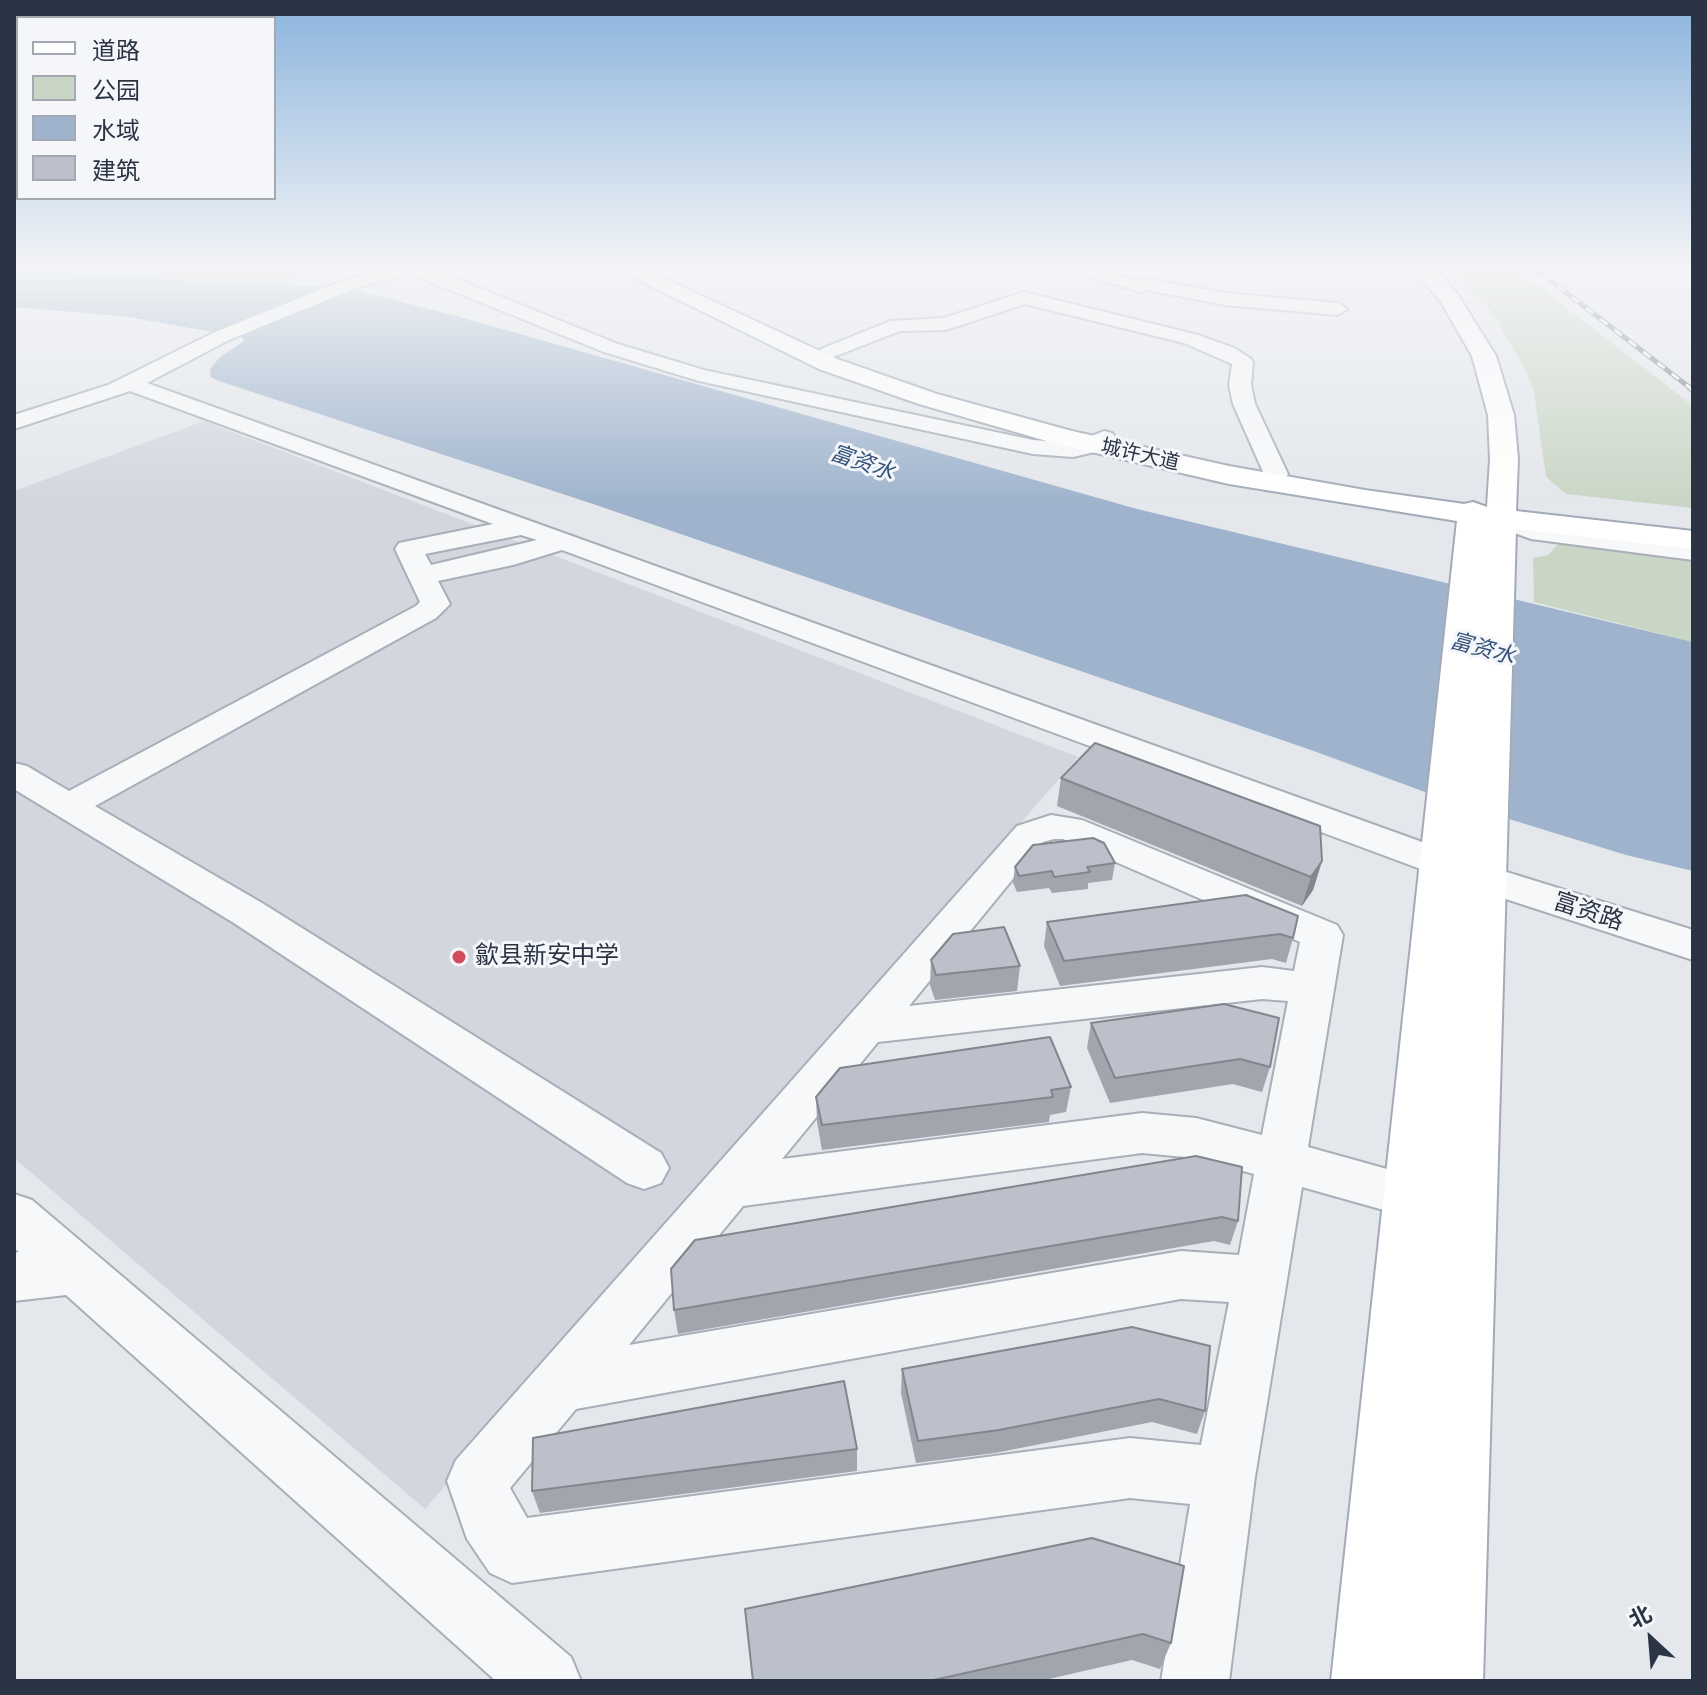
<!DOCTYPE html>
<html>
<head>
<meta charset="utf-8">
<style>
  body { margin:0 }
  #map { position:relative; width:1707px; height:1695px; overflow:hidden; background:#e4e7ec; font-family:"Roboto Condensed","Noto Sans SC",sans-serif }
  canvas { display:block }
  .frame { position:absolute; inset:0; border:16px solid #2b3445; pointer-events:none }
  .legend { position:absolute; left:16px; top:16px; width:260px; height:184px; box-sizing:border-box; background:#f4f6f9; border:2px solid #a4a8b1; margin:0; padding:10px 14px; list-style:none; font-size:24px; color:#2b3445 }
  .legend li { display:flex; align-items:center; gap:16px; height:40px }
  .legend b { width:40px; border:2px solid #a4a8b1 }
  .north { position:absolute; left:1611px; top:1599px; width:80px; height:80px; -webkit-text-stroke:6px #f4f6f9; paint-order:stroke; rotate:334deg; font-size:22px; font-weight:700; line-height:32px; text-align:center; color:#2b3445 }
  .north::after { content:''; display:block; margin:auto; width:28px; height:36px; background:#2b3445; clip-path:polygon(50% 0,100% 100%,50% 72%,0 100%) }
</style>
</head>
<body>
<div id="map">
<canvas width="1707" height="1695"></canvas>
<div class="frame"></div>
<ul class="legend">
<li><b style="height:10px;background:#fff"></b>道路</li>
<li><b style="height:22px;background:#c9d6c5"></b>公园</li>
<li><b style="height:22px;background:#9fb4cc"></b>水域</li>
<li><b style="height:22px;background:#bbc0ca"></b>建筑</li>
</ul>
<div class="north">北</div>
</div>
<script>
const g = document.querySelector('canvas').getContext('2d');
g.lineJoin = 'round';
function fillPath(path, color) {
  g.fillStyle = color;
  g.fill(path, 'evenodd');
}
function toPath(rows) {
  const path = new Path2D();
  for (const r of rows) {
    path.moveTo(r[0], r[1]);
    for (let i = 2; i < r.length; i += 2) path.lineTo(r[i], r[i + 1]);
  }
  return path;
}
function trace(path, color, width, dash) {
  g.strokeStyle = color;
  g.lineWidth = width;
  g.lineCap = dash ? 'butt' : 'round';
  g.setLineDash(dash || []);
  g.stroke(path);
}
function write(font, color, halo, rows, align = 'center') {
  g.font = font + ' "Roboto Condensed","Noto Sans SC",sans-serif';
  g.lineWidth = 6;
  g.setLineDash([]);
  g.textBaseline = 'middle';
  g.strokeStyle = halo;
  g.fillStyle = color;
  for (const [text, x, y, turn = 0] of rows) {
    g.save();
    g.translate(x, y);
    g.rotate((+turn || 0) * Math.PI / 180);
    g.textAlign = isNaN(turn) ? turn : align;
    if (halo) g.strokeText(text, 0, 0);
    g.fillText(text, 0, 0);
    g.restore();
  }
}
fillPath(toPath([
  [204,421,1078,757,425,1509,14,1158,14,491]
]), '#d2d6de');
fillPath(toPath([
  [14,264,197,264,249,273,271,266,298,274,290,285,222,283,14,268],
  [1446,264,1510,264,1693,406,1693,508,1566,494,1546,477,1534,392,1525,369,1492,312],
  [1558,544,1693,560,1693,642,1534,602,1533,558,1548,555]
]), '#c9d6c5');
fillPath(toPath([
  [14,268,222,283,344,287,460,317,1137,509,1693,642,1693,871,1626,855,1444,799,1311,750,593,504,216,380,211,377,210,369,220,357,244,341,242,337,122,316,14,307]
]), '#9fb4cc');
const minor = toPath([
  [390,264,416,264,440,272,618,344,704,370,1033,440,1073,443,1104,431,1112,433,1116,438,1104,450,1073,457,1033,454,699,381,604,352,408,273,351,290,229,340,147,383,1497,869,1693,930,1693,960,1469,887,562,550,513,565,438,581,450,604,436,618,95,806,262,903,661,1153,669,1168,661,1183,644,1189,627,1183,234,923,14,789,14,763,27,766,69,791,416,606,420,602,395,549,399,543,493,524,130,391,14,429,14,415,108,385,215,332,339,282,391,267,390,264],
  [521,535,537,540,431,565,425,554,521,535],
  [1053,264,1081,264,1139,281,1146,279,1225,293,1338,303,1347,309,1338,315,1225,305,1147,290,1140,292,1053,264],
  [1024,292,1198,335,1234,348,1250,358,1253,362,1251,385,1255,404,1288,474,1285,479,1276,481,1267,479,1264,474,1233,404,1229,385,1232,364,1184,343,1025,304,946,330,900,331,828,359,818,353,821,349,890,321,944,318,1024,292],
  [1502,511,1545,526,1693,544,1693,560,1531,539,1493,525,1489,519,1493,513,1502,511],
  [1051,815,1082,820,1337,925,1343,935,1308,1147,1430,1181,1437,1196,1430,1211,1412,1218,1302,1187,1255,1477,1229,1681,1161,1681,1190,1504,1130,1498,512,1583,490,1573,467,1539,447,1481,456,1460,1017,826,1051,815],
  [1054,839,1063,839,1300,942,1294,971,1262,967,909,1006,1043,842,1054,839],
  [1262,999,1288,1001,1262,1135,1196,1118,1142,1113,782,1159,878,1042,1262,999],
  [1142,1153,1196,1158,1254,1174,1239,1255,1181,1251,629,1345,743,1206,1142,1153],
  [1181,1299,1229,1302,1201,1445,1130,1438,527,1518,510,1488,576,1409,1181,1299],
  [14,1194,32,1200,571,1657,581,1681,496,1681,66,1295,14,1301,14,1253,19,1252,14,1248,14,1194]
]);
const major = toPath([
  [606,264,633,264,837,359,937,394,1072,431,1229,466,1365,490,1464,504,1473,502,1487,507,1490,459,1488,415,1472,356,1441,302,1410,264,1431,264,1458,295,1496,356,1514,415,1518,459,1516,511,1693,531,1693,549,1516,529,1483,1681,1331,1681,1457,521,1229,484,1057,444,919,404,819,369,606,264]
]);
trace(minor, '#a9aeb7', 4);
trace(major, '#a3abb8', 4);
fillPath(minor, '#f7f8fa');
fillPath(major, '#fff');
const railFar1 = toPath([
  [1529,264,1693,390]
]);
const rail = toPath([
  [1690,388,1693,390]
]);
trace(railFar1, '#7d8696', 5);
trace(rail, '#7d8696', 6);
trace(railFar1, '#f4f6f9', 3, [9]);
trace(rail, '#f4f6f9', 4, [12]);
fillPath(toPath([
  [1061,778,1322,861,1313,890,1302,906,1057,806],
  [1115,863,1112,880,1088,883,1088,889,1052,893,1049,888,1017,892,1013,883,1015,867],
  [1246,895,1293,938,1286,963,1272,959,1060,986,1044,946,1047,922],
  [931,960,1020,966,1017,991,935,1000,930,985],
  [1224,1004,1270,1067,1262,1092,1233,1084,1110,1103,1087,1048,1091,1023],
  [1071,1087,1066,1112,1050,1115,1049,1122,822,1150,817,1122,816,1097],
  [1196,1156,1238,1221,1230,1245,1214,1241,678,1334,674,1310],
  [1132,1327,1205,1411,1197,1434,1152,1422,995,1453,916,1463,901,1393,902,1369],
  [857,1449,857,1471,540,1513,532,1491],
  [1092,1538,1171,1643,1160,1669,1132,1660,1040,1681,753,1681]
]), '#a1a5ae');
fillPath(toPath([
  [1322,861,1313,890,1302,906,1311,877]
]), '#83868d');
const building = toPath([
  [1095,743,1320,826,1322,861,1311,877,1061,778,1095,743],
  [1093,838,1104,843,1115,863,1087,867,1090,872,1054,877,1052,871,1019,876,1015,867,1033,845,1093,838],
  [1246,895,1298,916,1293,938,1280,934,1064,961,1047,922,1246,895],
  [1004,927,1020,966,936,975,931,960,953,934,1004,927],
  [1224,1004,1279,1018,1270,1067,1240,1059,1115,1078,1091,1023,1224,1004],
  [1050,1037,1071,1087,1051,1090,1053,1097,822,1125,816,1097,840,1068,1050,1037],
  [1196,1156,1242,1167,1238,1221,1222,1217,674,1310,671,1269,695,1240,1196,1156],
  [1132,1327,1210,1346,1205,1411,1159,1399,999,1430,918,1441,902,1369,1132,1327],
  [844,1381,857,1449,532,1491,533,1438,844,1381],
  [1092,1538,1184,1566,1171,1643,1143,1634,929,1681,753,1681,745,1609,1092,1538]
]);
fillPath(building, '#bbc0ca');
trace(building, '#83868d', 2);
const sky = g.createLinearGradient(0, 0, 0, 502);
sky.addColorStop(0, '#8bb4dd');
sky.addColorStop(0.53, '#f3f4f6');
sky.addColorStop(1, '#f3f4f600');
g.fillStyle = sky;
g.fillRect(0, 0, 1707, 502);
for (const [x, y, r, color] of [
  [459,957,8,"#d1495b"]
]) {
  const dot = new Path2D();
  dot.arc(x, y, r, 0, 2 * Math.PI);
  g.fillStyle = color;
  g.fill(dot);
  trace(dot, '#f4f6f9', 3);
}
write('20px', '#2b3445', '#f4f6f9', [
  ["城许大道",1140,456,13]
]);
write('italic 22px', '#34527a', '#f4f6f9', [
  ["富资水",862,464,19],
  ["富资水",1482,650,15]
]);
write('24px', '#2b3445', '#f4f6f9', [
  ["富资路",1588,913,18]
]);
write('24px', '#2b3445', '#f4f6f9', [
  ["歙县新安中学",475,957]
], 'left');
</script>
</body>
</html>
